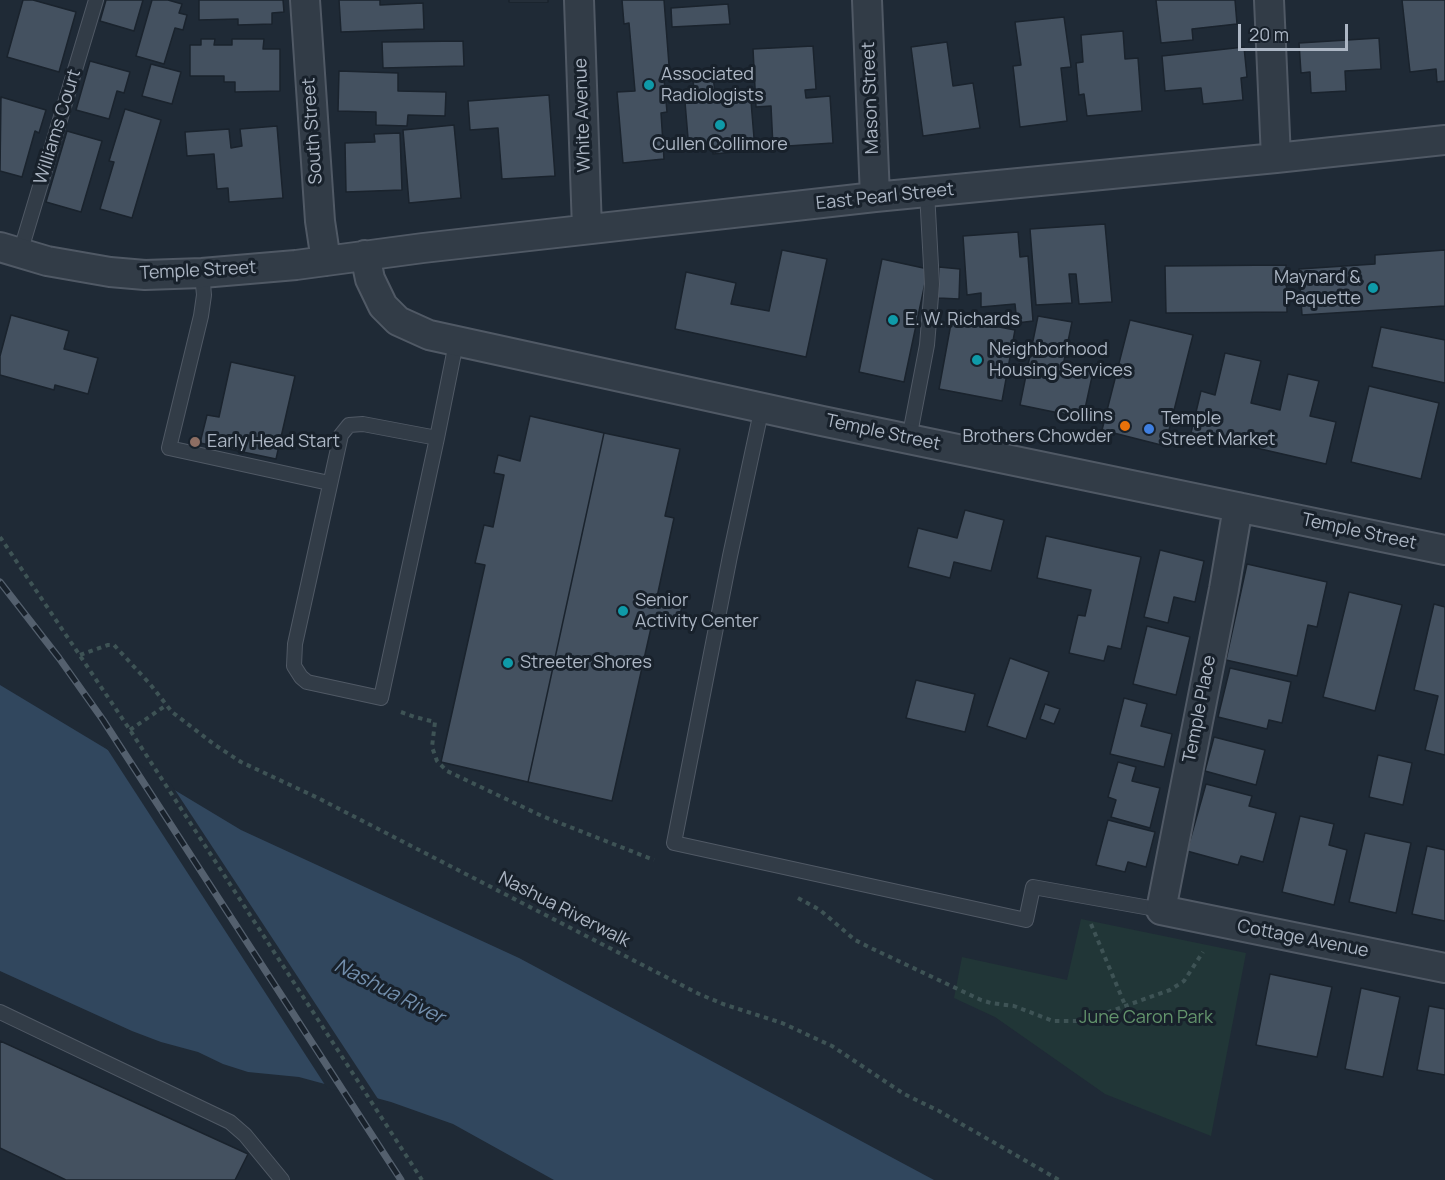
<!DOCTYPE html>
<html>
<head>
<meta charset="utf-8">
<style>
  body { margin:0 }
  #map { position:relative; width:1445px; height:1180px; overflow:hidden; background:#1f2a36; font-family:Manrope,sans-serif }
  canvas { display:block }
  .scale { position:absolute; left:1238px; top:24px; width:110px; height:27px; box-sizing:border-box; border:3px solid #acb6c4; border-top:0; padding-left:8px; font-size:18px; line-height:21px; white-space:nowrap; color:#acb6c4; -webkit-text-stroke:4px #18212b; paint-order:stroke }
</style>
</head>
<body>
<div id="map">
<canvas width="1445" height="1180"></canvas>
<div class="scale">20 m</div>
</div>
<script>
const g = document.querySelector('canvas').getContext('2d');
g.lineJoin = 'round';
function fillPath(path, color) {
  g.fillStyle = color;
  g.fill(path, 'evenodd');
}
function toPath(rows) {
  const path = new Path2D();
  for (const r of rows) {
    path.moveTo(r[0], r[1]);
    for (let i = 2; i < r.length; i += 2) path.lineTo(r[i], r[i + 1]);
  }
  return path;
}
function trace(path, color, width, dash) {
  g.strokeStyle = color;
  g.lineWidth = width;
  g.lineCap = dash ? 'butt' : 'round';
  g.setLineDash(dash || []);
  g.stroke(path);
}
function write(font, color, halo, rows, align = 'center') {
  g.font = font + ' Manrope,sans-serif';
  g.lineWidth = 6;
  g.setLineDash([]);
  g.textBaseline = 'middle';
  g.strokeStyle = halo;
  g.fillStyle = color;
  for (const [text, x, y, turn = 0] of rows) {
    g.save();
    g.translate(x, y);
    g.rotate((+turn || 0) * Math.PI / 180);
    g.textAlign = isNaN(turn) ? turn : align;
    if (halo) g.strokeText(text, 0, 0);
    g.fillText(text, 0, 0);
    g.restore();
  }
}
fillPath(toPath([
  [1081,919,1246,953,1211,1136,1105,1094,995,1017,954,998,962,957,1067,980]
]), '#213637');
fillPath(toPath([
  [0,685,241,830,519,958,934,1180,554,1180,453,1124,391,1102,299,1077,248,1072,223,1064,198,1052,161,1042,132,1031,0,971]
]), '#31475e');
fillPath(toPath([
  [104,744,171,784,380,1102,327,1088]
]), '#1f2a36');
const building = toPath([
  [23,0,33,0,76,12,59,72,7,57,23,0],
  [106,0,143,0,134,31,100,21,106,0],
  [152,0,168,0,182,4,179,13,187,15,183,30,175,28,164,64,136,56,152,0],
  [199,0,283,0,284,12,272,13,272,24,238,25,238,19,199,20,199,0],
  [339,0,380,0,380,5,423,3,424,29,341,32,339,0],
  [509,0,548,0,548,2,509,2,509,0],
  [622,0,664,0,670,78,664,79,667,112,661,113,664,159,623,163,617,92,635,91,629,23,624,24,622,0],
  [1156,0,1235,0,1237,24,1192,29,1193,40,1161,43,1156,0],
  [1402,0,1445,0,1445,81,1437,82,1436,69,1410,72,1402,0],
  [728,4,730,24,672,27,671,8,728,4],
  [1064,17,1071,67,1061,68,1067,121,1020,127,1013,66,1021,65,1015,22,1064,17],
  [1123,31,1125,59,1138,58,1142,111,1087,116,1084,94,1079,95,1076,63,1083,62,1081,35,1123,31],
  [1379,38,1381,69,1345,71,1346,91,1311,93,1310,72,1301,73,1299,43,1379,38],
  [201,39,215,39,214,45,232,45,232,39,264,39,263,49,280,49,280,91,235,92,235,82,224,82,224,76,190,76,190,45,201,45,201,39],
  [463,41,464,66,383,68,382,42,463,41],
  [947,42,953,86,973,83,980,128,923,136,911,47,947,42],
  [813,46,816,89,805,90,806,98,830,96,833,143,773,147,771,106,756,107,753,49,813,46],
  [1244,47,1247,77,1241,78,1243,100,1203,104,1201,88,1165,91,1162,56,1244,47],
  [90,61,130,72,124,93,117,91,109,119,76,110,90,61],
  [151,64,181,72,172,104,142,96,151,64],
  [339,71,398,73,398,91,446,92,445,116,408,115,407,126,376,125,376,112,338,111,339,71],
  [713,77,715,92,750,89,755,150,713,154,713,148,689,150,685,102,695,101,693,79,713,77],
  [549,95,555,176,502,179,498,128,470,130,468,101,549,95],
  [1,97,46,110,39,133,35,131,22,177,0,171,1,97],
  [125,109,161,120,132,218,100,209,114,162,109,161,125,109],
  [454,125,461,198,409,203,403,130,454,125],
  [277,126,283,198,229,202,228,188,217,189,214,154,187,156,185,132,229,129,231,148,242,146,240,129,277,126],
  [67,131,102,141,81,212,46,202,67,131],
  [400,133,402,190,346,192,345,143,375,142,374,134,400,133],
  [1105,224,1112,302,1079,304,1076,274,1069,274,1072,303,1036,305,1030,229,1105,224],
  [1018,232,1020,257,1028,256,1033,321,1017,323,1015,304,981,307,981,293,967,295,963,236,1018,232],
  [782,250,827,259,806,357,675,329,686,272,736,283,731,304,769,311,782,250],
  [1445,250,1445,306,1302,315,1299,269,1375,264,1375,255,1445,250],
  [882,259,928,269,904,382,859,372,882,259],
  [1286,265,1287,312,1166,313,1165,266,1286,265],
  [939,267,960,269,959,299,938,298,939,267],
  [11,315,69,331,64,349,98,358,88,394,55,385,54,390,0,375,0,356,11,315],
  [1038,316,1072,322,1063,366,1093,372,1083,418,1020,405,1038,316],
  [952,318,1015,330,1002,401,939,389,952,318],
  [1130,320,1193,335,1165,446,1102,430,1130,320],
  [1381,327,1445,340,1445,383,1372,367,1381,327],
  [1225,353,1261,361,1251,403,1280,410,1288,374,1319,381,1310,416,1336,422,1326,464,1191,433,1201,391,1215,395,1225,353],
  [231,362,295,376,276,459,200,443,207,415,219,417,231,362],
  [1369,386,1439,403,1421,479,1351,462,1369,386],
  [530,416,604,433,528,782,441,762,485,565,475,563,484,525,493,527,504,475,494,473,498,455,520,461,530,416],
  [604,433,680,449,665,516,674,518,657,597,683,602,678,624,653,619,612,801,528,782,604,433],
  [965,510,1004,520,991,571,954,562,950,578,908,567,918,528,957,538,965,510],
  [1046,536,1141,557,1121,649,1108,646,1104,661,1069,653,1078,615,1085,616,1091,590,1037,578,1046,536],
  [1160,550,1204,561,1195,602,1174,597,1168,623,1144,617,1160,550],
  [1247,564,1327,582,1317,627,1308,625,1297,676,1226,660,1247,564],
  [1349,592,1402,605,1375,711,1323,697,1349,592],
  [1434,604,1445,607,1445,755,1425,750,1438,696,1414,690,1434,604],
  [1147,626,1190,637,1176,695,1133,684,1147,626],
  [1010,658,1049,672,1026,739,987,726,1010,658],
  [1230,668,1291,682,1282,723,1269,720,1267,729,1218,717,1230,668],
  [916,680,975,694,965,732,906,718,916,680],
  [1124,698,1147,704,1141,726,1172,734,1164,767,1110,754,1124,698],
  [1045,704,1060,709,1054,724,1040,719,1045,704],
  [1214,737,1265,750,1256,785,1205,771,1214,737],
  [1378,755,1412,763,1403,805,1369,797,1378,755],
  [1118,762,1136,767,1132,781,1160,788,1150,828,1111,817,1116,800,1108,797,1118,762],
  [1206,784,1252,796,1249,806,1276,813,1263,862,1241,856,1238,865,1187,851,1206,784],
  [1300,816,1334,824,1329,845,1347,850,1334,905,1282,892,1300,816],
  [1108,820,1155,832,1146,867,1128,862,1125,872,1096,865,1108,820],
  [1365,833,1411,843,1396,913,1349,902,1365,833],
  [1427,846,1445,850,1445,921,1412,914,1427,846],
  [1270,974,1332,987,1317,1057,1256,1045,1270,974],
  [1361,988,1400,997,1383,1077,1345,1069,1361,988],
  [1429,1006,1445,1009,1445,1075,1417,1070,1429,1006],
  [0,1041,248,1154,235,1180,66,1180,0,1148,0,1041]
]);
fillPath(building, '#445160');
trace(building, '#1a232d', 1.5);
const service = toPath([
  [20,253,96,0],
  [202,273,204,295,201,316,169,448,329,483],
  [762,407,730,556,674,843,1026,920,1033,887,1161,910],
  [437,438,363,424,349,425,341,435,295,644,294,666,301,677,307,682,381,698,437,438,456,343],
  [909,439,927,345,932,284,927,192],
  [0,1012,230,1122,245,1135,282,1180]
]);
const minor = toPath([
  [305,0,320,221,326,261],
  [579,0,587,229],
  [867,0,875,197],
  [1269,0,1276,158],
  [0,247,47,261,110,272,145,275,202,273,296,265,423,248,875,197,1276,158,1445,140],
  [365,255,370,279,383,306,398,321,429,335,822,421,1445,550],
  [1238,507,1224,589,1161,910,1445,968]
]);
trace(service, '#505965', 16);
trace(minor, '#505965', 32);
trace(toPath([
  [0,537,130,730,422,1180],
  [80,655,108,645,114,645,150,684,172,712,215,745,241,762,318,798,699,994,723,1004,782,1023,832,1046,904,1094,939,1111,1059,1180],
  [401,712,415,717,435,722,432,747,437,761,447,771,542,816,654,860],
  [130,730,165,706],
  [798,898,820,910,855,940,873,949,981,1000,991,1003,1014,1006,1053,1021,1083,1021,1170,990,1184,981,1203,952],
  [1091,924,1125,1005]
]), '#3e5355', 4, [4.5, 4.5]);
trace(service, '#323c47', 14);
trace(minor, '#323c47', 28);
const rail = toPath([
  [0,582,59,658,103,720,401,1180]
]);
trace(rail, '#54606e', 7);
trace(rail, '#18212b', 4.5, [14]);
for (const [x, y, r, color] of [
  [649,85,6,"#0f9aa8"],
  [720,125,6,"#0f9aa8"],
  [1373,288,6,"#0f9aa8"],
  [893,320,6,"#0f9aa8"],
  [977,360,6,"#0f9aa8"],
  [1125,426,6,"#e8710a"],
  [1149,429,6,"#3f7fe0"],
  [195,442,6,"#8d6e63"],
  [623,611,6,"#0f9aa8"],
  [508,663,6,"#0f9aa8"]
]) {
  const dot = new Path2D();
  dot.arc(x, y, r, 0, 2 * Math.PI);
  g.fillStyle = color;
  g.fill(dot);
  trace(dot, '#18212b', 2);
}
write('18px', '#acb6c4', '#18212b', [
  ["Associated",661,75],
  ["Radiologists",661,96],
  ["Cullen Collimore",720,145,"center"],
  ["Maynard &",1361,278,"right"],
  ["Paquette",1361,299,"right"],
  ["E. W. Richards",905,320],
  ["Neighborhood",989,350],
  ["Housing Services",989,371],
  ["Collins",1113,416,"right"],
  ["Brothers Chowder",1113,437,"right"],
  ["Temple",1161,419],
  ["Street Market",1161,440],
  ["Early Head Start",207,442],
  ["Senior",635,601],
  ["Activity Center",635,622],
  ["Streeter Shores",520,663]
], 'left');
write('18px', '#acb6c4', '#18212b', [
  ["Mason Street",871,98,-92],
  ["White Avenue",583,115,-92],
  ["Williams Court",58,127,-73],
  ["South Street",313,131,-94],
  ["East Pearl Street",885,197,-6],
  ["Temple Street",198,271,-3],
  ["Temple Street",883,433,12],
  ["Temple Street",1359,532,12],
  ["Temple Place",1200,709,-79],
  ["Nashua Riverwalk",564,910,27],
  ["Cottage Avenue",1303,939,11]
]);
write('18px', '#63946c', '#18212b', [
  ["June Caron Park",1146,1018]
]);
write('italic 20px', '#738fad', '#18212b', [
  ["Nashua River",389,992,27]
]);
</script>
</body>
</html>
